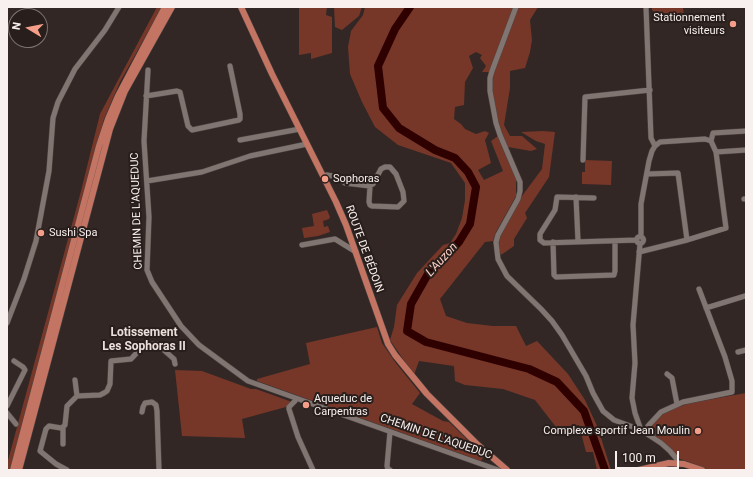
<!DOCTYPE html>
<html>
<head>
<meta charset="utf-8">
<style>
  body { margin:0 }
  #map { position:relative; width:753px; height:477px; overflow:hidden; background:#322725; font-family:Roboto,sans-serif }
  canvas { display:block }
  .frame { position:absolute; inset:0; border:8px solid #f7f0ee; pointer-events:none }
  .north { position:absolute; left:8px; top:8px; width:40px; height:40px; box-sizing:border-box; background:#281e1b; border:1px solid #7b726f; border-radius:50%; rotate:280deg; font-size:11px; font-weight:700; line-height:16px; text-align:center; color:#f7f0ee }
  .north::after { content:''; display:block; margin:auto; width:14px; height:18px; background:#f49e8a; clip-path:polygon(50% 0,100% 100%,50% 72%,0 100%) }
  .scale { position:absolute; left:615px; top:451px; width:64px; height:18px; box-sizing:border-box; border:2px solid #f7f0ee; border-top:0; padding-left:5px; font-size:12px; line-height:14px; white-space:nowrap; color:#f7f0ee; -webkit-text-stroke:3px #281e1b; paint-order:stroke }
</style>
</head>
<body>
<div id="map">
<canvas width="753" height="477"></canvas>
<div class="frame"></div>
<div class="north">N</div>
<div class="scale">100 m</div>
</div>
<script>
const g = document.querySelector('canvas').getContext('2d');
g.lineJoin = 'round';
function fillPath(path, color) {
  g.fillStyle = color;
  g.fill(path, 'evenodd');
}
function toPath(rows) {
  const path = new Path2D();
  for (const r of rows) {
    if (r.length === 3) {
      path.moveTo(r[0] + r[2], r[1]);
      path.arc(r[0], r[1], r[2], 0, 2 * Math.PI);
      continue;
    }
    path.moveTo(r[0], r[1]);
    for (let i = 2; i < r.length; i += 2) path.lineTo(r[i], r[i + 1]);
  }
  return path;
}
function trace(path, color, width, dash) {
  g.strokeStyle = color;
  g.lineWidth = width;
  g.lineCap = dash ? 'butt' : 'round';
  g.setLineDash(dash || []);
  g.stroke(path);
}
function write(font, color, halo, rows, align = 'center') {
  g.font = font + ' Roboto,sans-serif';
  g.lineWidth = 4;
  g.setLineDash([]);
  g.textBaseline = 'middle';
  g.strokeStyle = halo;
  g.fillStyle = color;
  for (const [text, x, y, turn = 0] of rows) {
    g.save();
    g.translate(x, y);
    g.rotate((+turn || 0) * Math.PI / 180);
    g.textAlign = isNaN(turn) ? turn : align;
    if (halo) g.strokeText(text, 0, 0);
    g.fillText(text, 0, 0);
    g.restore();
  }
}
fillPath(toPath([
  [157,7,162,7,120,82,104,119,11,470,7,470,7,464,81,191,100,114],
  [299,7,327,7,326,15,332,17,332,53,311,59,311,53,299,55],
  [334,7,362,7,359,16,342,30,335,27],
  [365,7,514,7,489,72,482,72,486,66,480,58,482,55,476,52,469,56,473,68,465,82,464,105,455,107,454,119,461,124,465,129,476,134,485,131,489,133,485,140,491,163,478,170,484,180,503,171,491,141,502,133,495,112,491,83,495,69,518,7,538,7,530,20,532,40,530,52,525,68,510,71,510,88,504,125,510,136,522,136,537,149,531,151,508,147,516,166,516,196,496,232,493,241,485,242,440,299,446,316,467,323,493,326,516,326,526,346,537,341,568,374,585,400,598,428,611,470,597,470,593,452,586,452,579,425,556,427,535,400,503,389,465,385,455,381,454,366,419,361,414,375,390,340,394,327,397,305,417,273,443,245,450,243,456,234,462,218,465,200,465,183,451,163,398,145,375,127,362,102,350,74,348,47,351,31,363,15],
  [652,7,683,7,684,18,682,18,681,12,671,19,662,19,652,10],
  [543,131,555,132,549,177,525,213,527,218,514,239,514,246,501,255,497,244,505,227,519,200,542,169,545,144,536,141,521,132],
  [585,160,612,161,611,185,582,184,582,172,585,172],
  [327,210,330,217,329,219,323,221,324,227,328,226,330,232,318,236,304,238,302,228,314,226,312,214],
  [377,327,382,343,395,362,420,393,412,404,443,421,449,422,484,456,481,461,257,381,257,379,310,364,306,343],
  [175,370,202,371,251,389,256,389,292,402,286,407,242,419,245,438,182,436],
  [746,393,746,470,707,470,692,463,680,459,664,443,650,432,650,427,660,415,675,408,690,403]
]), '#763729');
trace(toPath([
  [410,7,395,29,378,66,383,108,399,128,435,150,455,158,468,172,476,187,470,224,459,242,428,274,411,304,407,331,426,342,529,369,557,382,584,411,605,470]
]), '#2f0000', 8);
const minor = toPath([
  [516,7,492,71,490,78,490,91,496,123,500,135,520,182,520,191,518,199,498,235,496,242,498,259,507,276,541,309,552,321,562,335,586,376,593,393,603,411,614,420,641,430],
  [646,7,651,138,655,146],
  [148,70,144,141,149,217,147,270,152,282,181,326,199,345,248,381,498,470],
  [146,96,177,91,180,92,188,126,192,130,239,120,240,119,240,114,230,66],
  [240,140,300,129],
  [711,141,713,133,746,131],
  [716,152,746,150],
  [583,160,585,97,650,90],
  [385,167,390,167,396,174,403,192,404,201,398,207,372,206,370,205,369,202,370,186,373,184,381,169,385,167],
  [323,176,327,175,338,177,345,183,370,186],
  [147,181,202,172,250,156,307,144],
  [576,197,578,241],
  [594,198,557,197,555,210,540,234,540,240,544,243,637,240],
  [744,199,746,199],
  [640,240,3.5],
  [641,237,641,204,649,161,652,151,655,146,660,142,705,139,711,141,716,152,726,228,687,240],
  [553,242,554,275,556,277,614,275,615,271,615,241],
  [640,244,633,325,635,363,632,398,635,413,641,430,661,443,670,451,676,458,677,463],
  [302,245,335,239,356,252],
  [639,252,687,240,678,173,647,174],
  [706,308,745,296],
  [7,323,24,279,36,241,49,171,53,118,58,102,75,69,105,30,119,7],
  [738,352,746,350],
  [667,374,672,378,677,404],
  [75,380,77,396],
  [296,398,295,401,289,407,289,409,298,437,313,470],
  [7,406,25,370,23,367,14,361],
  [142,412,143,407,145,403,152,402,156,405,157,411,159,470],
  [7,413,16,424],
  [646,432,648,426,661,412,683,402,732,392,732,381,725,357,699,289],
  [63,444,63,427],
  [67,470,56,464,40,451,46,429,49,426,61,428,63,427,65,425,67,406,77,396,100,395,104,393,107,391,110,384,111,361,131,359,144,345,157,344,174,359,175,364],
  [390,470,388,469,387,466,390,432]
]);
const major = toPath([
  [241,7,272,74,336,202,346,225,388,344,395,355,427,394,478,445,507,470],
  [13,470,99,146,108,119,118,96,165,7],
  [19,470,110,129,125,91,172,7],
  [639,470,669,463,684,464,702,470]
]);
trace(minor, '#4e4644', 6);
trace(major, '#4e4644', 7);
trace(minor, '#817572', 5);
trace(major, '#c47462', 6);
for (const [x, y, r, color] of [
  [733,24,4,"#f49e8a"],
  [325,179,4,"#f49e8a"],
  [41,233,4,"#f49e8a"],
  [306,405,4,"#f49e8a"],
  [698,431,4,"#f49e8a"]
]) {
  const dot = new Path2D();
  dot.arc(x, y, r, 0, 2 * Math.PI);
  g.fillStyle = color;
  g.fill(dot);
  trace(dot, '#281e1b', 1.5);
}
write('11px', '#f7f0ee', '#281e1b', [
  ["Stationnement",725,18,"right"],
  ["visiteurs",725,31,"right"],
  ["Sophoras",333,179],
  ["Sushi Spa",49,233],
  ["Aqueduc de",314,399],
  ["Carpentras",314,412],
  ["Complexe sportif Jean Moulin",690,431,"right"]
], 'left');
write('11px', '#f7f0ee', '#281e1b', [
  ["CHEMIN DE L'AQUEDUC",137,211,-92],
  ["ROUTE DE BÉDOIN",364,249,70],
  ["CHEMIN DE L'AQUEDUC",436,437,19]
]);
write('italic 12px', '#fed1c7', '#281e1b', [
  ["L'Auzon",442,260,-48]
]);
write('bold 12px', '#eddfdc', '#281e1b', [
  ["Lotissement",144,333],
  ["Les Sophoras II",144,347]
]);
</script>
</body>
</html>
